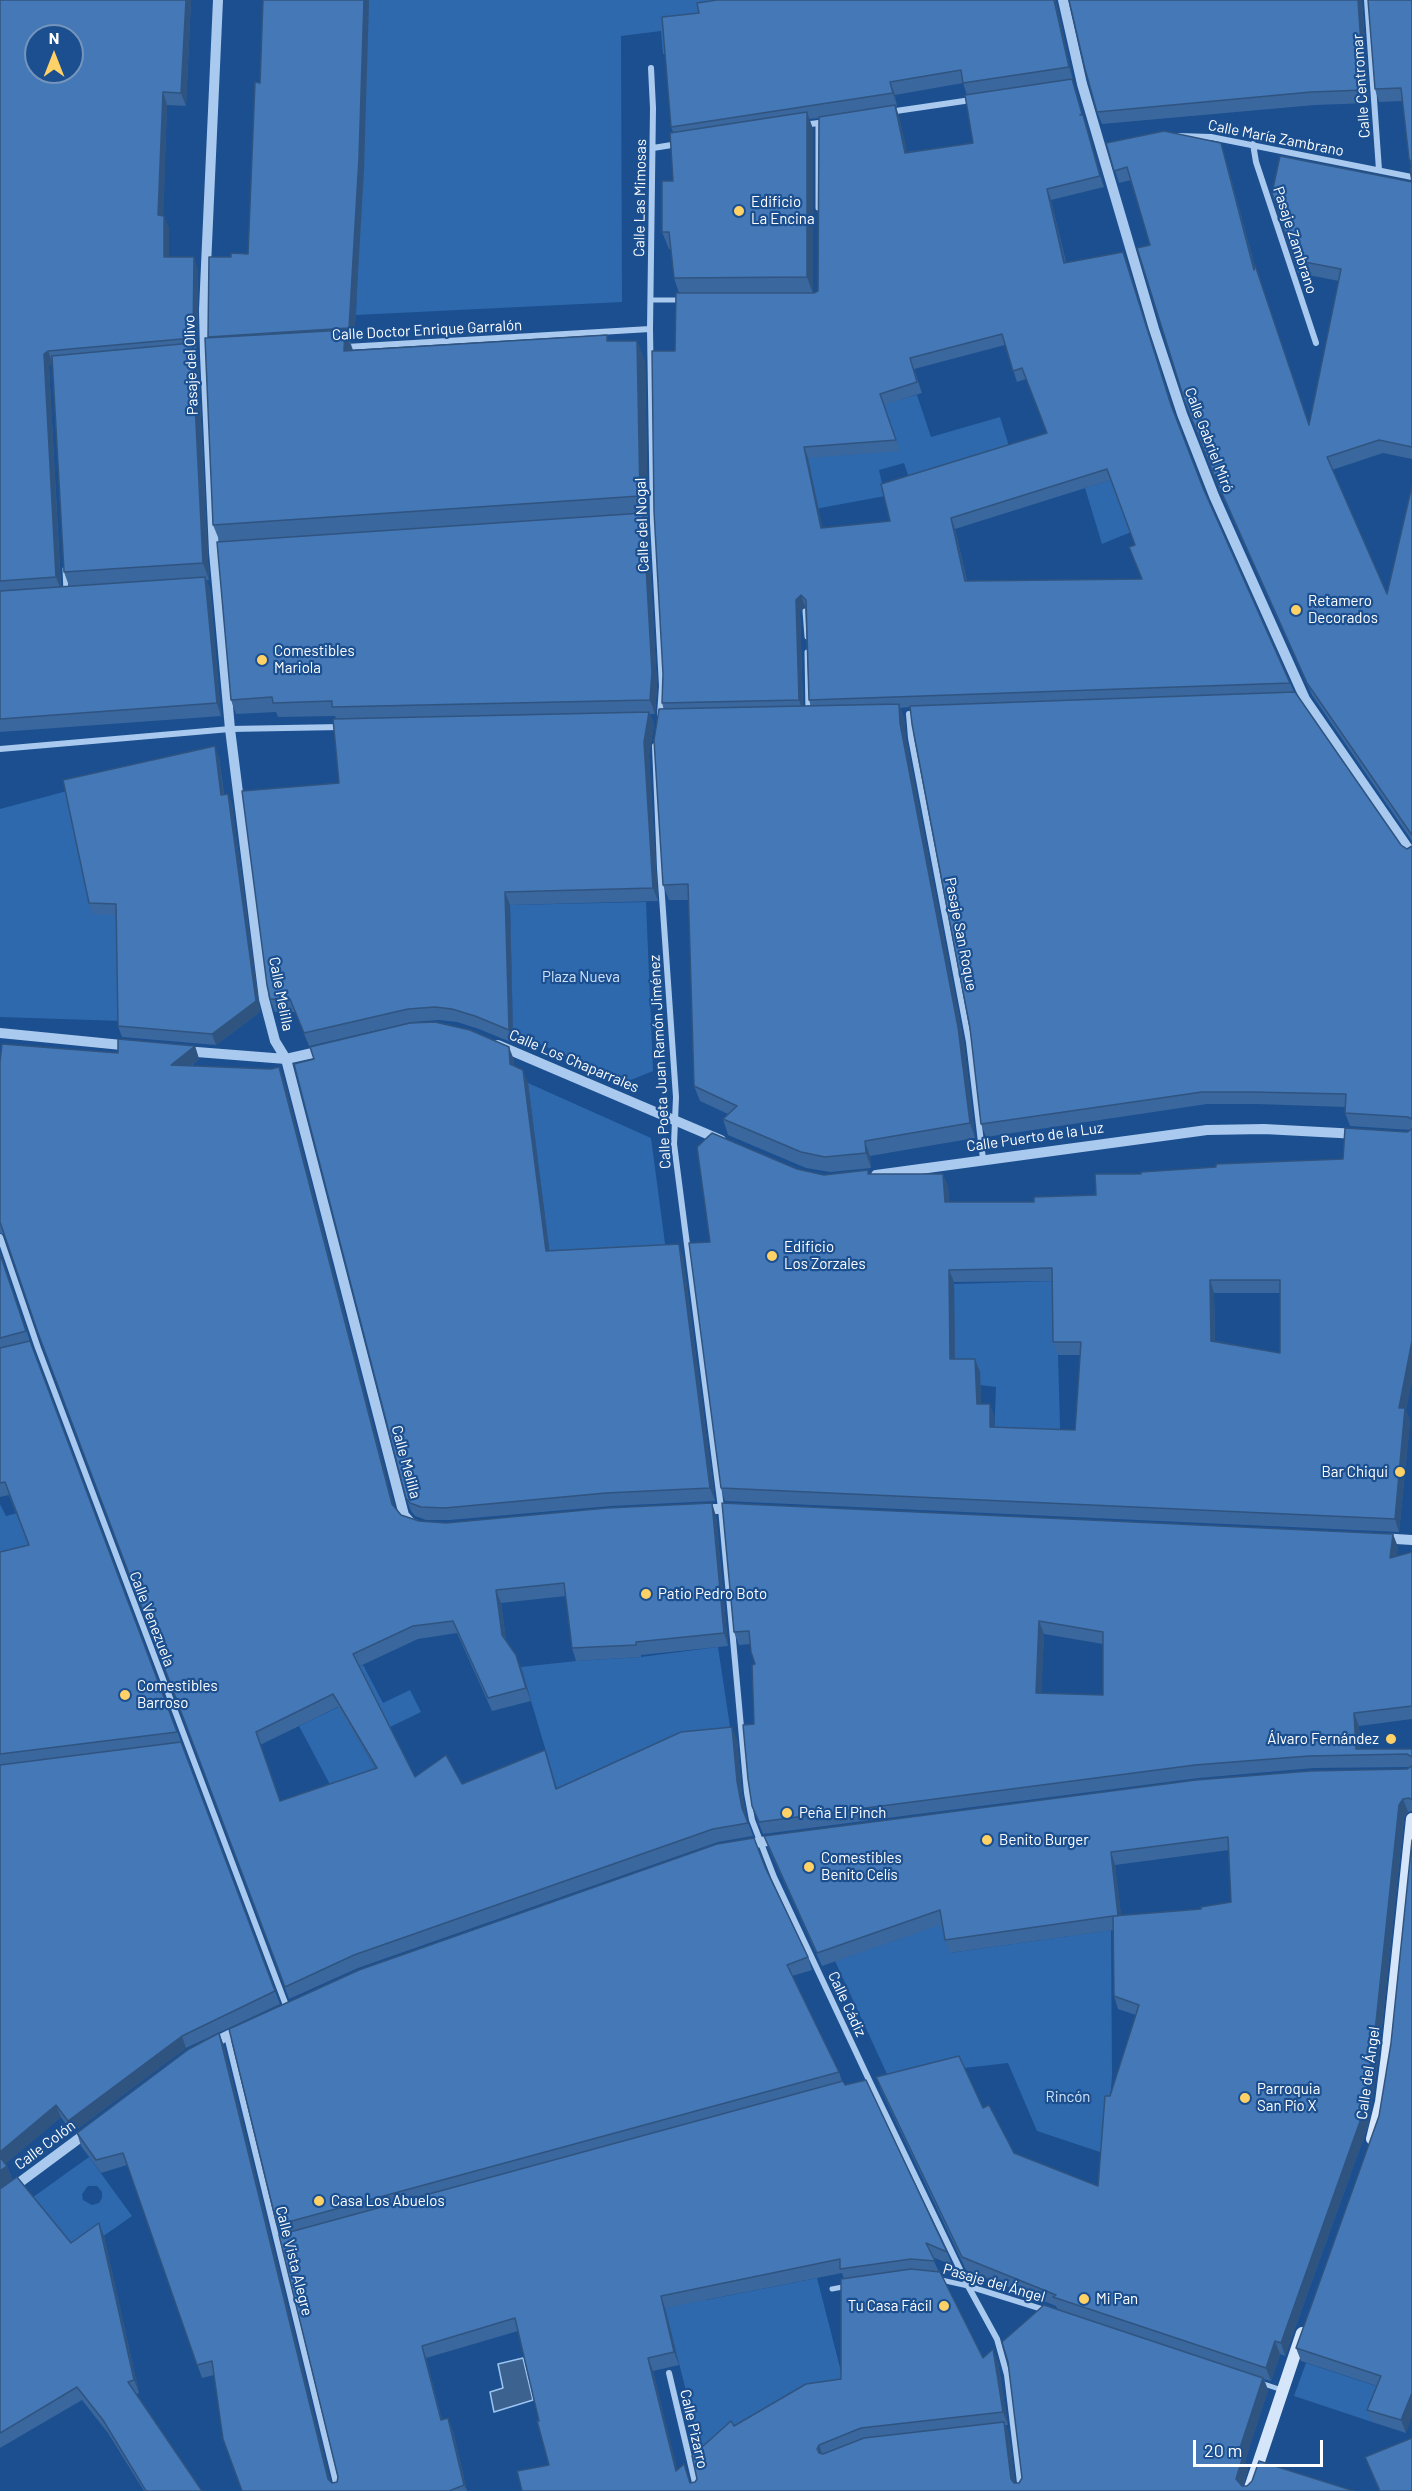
<!DOCTYPE html>
<html>
<head>
<meta charset="utf-8">
<style>
  body { margin:0 }
  #map { position:relative; width:1412px; height:2491px; overflow:hidden; background:#1b4f8f; font-family:Barlow,sans-serif }
  canvas { display:block }
  .north { position:absolute; left:24px; top:24px; width:60px; height:60px; box-sizing:border-box; background:#1b4f8f; border:2px solid #7695bc; border-radius:50%; rotate:0deg; font-size:16px; font-weight:700; line-height:24px; text-align:center; color:#fff }
  .north::after { content:''; display:block; margin:auto; width:21px; height:27px; background:#ffd166; clip-path:polygon(50% 0,100% 100%,50% 72%,0 100%) }
  .scale { position:absolute; left:1193px; top:2440px; width:130px; height:27px; box-sizing:border-box; border:3px solid #fff; border-top:0; padding-left:8px; font-size:18px; line-height:21px; white-space:nowrap; color:#fff; -webkit-text-stroke:4px #1b4f8f; paint-order:stroke }
</style>
</head>
<body>
<div id="map">
<canvas width="1412" height="2491"></canvas>
<div class="north">N</div>
<div class="scale">20 m</div>
</div>
<script>
const g = document.querySelector('canvas').getContext('2d');
g.lineJoin = 'round';
function fillPath(path, color) {
  g.fillStyle = color;
  g.fill(path, 'evenodd');
}
function toPath(rows) {
  const path = new Path2D();
  for (const r of rows) {
    path.moveTo(r[0], r[1]);
    for (let i = 2; i < r.length; i += 2) path.lineTo(r[i], r[i + 1]);
  }
  return path;
}
function trace(path, color, width, dash) {
  g.strokeStyle = color;
  g.lineWidth = width;
  g.lineCap = dash ? 'butt' : 'round';
  g.setLineDash(dash || []);
  g.stroke(path);
}
function write(font, color, halo, rows, align = 'center') {
  g.font = font + ' Barlow,sans-serif';
  g.lineWidth = 4.5;
  g.setLineDash([]);
  g.textBaseline = 'middle';
  g.strokeStyle = halo;
  g.fillStyle = color;
  for (const [text, x, y, turn = 0] of rows) {
    g.save();
    g.translate(x, y);
    g.rotate((+turn || 0) * Math.PI / 180);
    g.textAlign = isNaN(turn) ? turn : align;
    if (halo) g.strokeText(text, 0, 0);
    g.fillText(text, 0, 0);
    g.restore();
  }
}
fillPath(toPath([
  [369,0,746,0,707,49,663,54,661,31,621,36,622,302,356,315],
  [917,395,931,437,1000,417,1012,456,912,487,904,463,879,470,885,496,799,512,793,459,874,451,866,409],
  [1175,460,1194,506,1102,544,1085,488],
  [67,791,120,915,122,1021,0,1017,0,809],
  [646,902,653,1071,628,1081,513,1033,510,905],
  [528,1083,651,1138,666,1251,551,1264],
  [1057,1281,1058,1355,1062,1495,994,1440,996,1387,980,1385,979,1372,955,1371,954,1284],
  [0,1504,6,1516,17,1513,33,1557,0,1566],
  [718,1647,732,1740,561,1802,521,1667,576,1661,641,1657],
  [363,1665,383,1703,410,1690,421,1712,388,1728,358,1667],
  [339,1707,384,1784,336,1796,299,1726],
  [944,1919,950,1953,1111,1930,1112,2075,1106,2154,1037,2131,1008,2063,964,2068,893,2087,835,1961,901,1938],
  [89,2157,132,2216,75,2256,29,2200],
  [88,2186,97,2186,102,2192,102,2198,99,2203,92,2205,83,2200,82,2194],
  [817,2278,846,2391,704,2462,663,2300,706,2300],
  [1306,2363,1385,2389,1372,2422,1294,2396]
]), '#2e69ad');
const water = toPath([
  [523,2358,533,2400,494,2412,490,2392,503,2388,498,2364,523,2358]
]);
fillPath(water, '#3c6290');
trace(water, '#9cc4f0', 1.5);
trace(toPath([
  [818,123,818,208],
  [651,300,681,300],
  [65,569,66,593],
  [805,611,807,637],
  [807,652,808,712],
  [937,2279,968,2286],
  [832,2289,848,2286],
  [1261,2383,1282,2390]
]), '#a9c9ee', 5);
trace(toPath([
  [1367,0,1379,170],
  [651,68,653,108,650,329,653,522,662,686,660,715],
  [889,112,971,100],
  [803,125,826,122],
  [1178,136,1211,137,1412,177],
  [1253,144,1256,162,1316,343],
  [653,148,678,144],
  [346,347,650,329],
  [909,714,911,738,969,1042,983,1159],
  [655,746,660,868,676,1097,674,1144,721,1508,747,1793,752,1820,774,1877,870,2082,968,2286,997,2339,1007,2375,1021,2491],
  [0,749,230,729,341,727],
  [0,1237,38,1348,287,2008],
  [227,2036,338,2491],
  [968,2286,1045,2310],
  [669,2373,697,2491]
]), '#a9c9ee', 6);
trace(toPath([
  [218,0,204,310,205,355,214,552,230,729,264,999,275,1041,286,1059,404,1515,411,1523,416,1525],
  [1063,0,1082,84,1154,329,1182,414,1214,496,1305,699,1412,854],
  [0,1033,132,1046],
  [498,1045,721,1140],
  [184,1051,286,1059,326,1050],
  [876,1175,1207,1130,1264,1129,1358,1134],
  [700,1509,735,1509],
  [1380,1538,1412,1540],
  [742,1845,780,1839],
  [209,2045,243,2028],
  [0,2197,89,2131]
]), '#a9c9ee', 10);
trace(toPath([
  [1372,2139,1381,2102,1387,2055,1412,1819],
  [1249,2491,1302,2333]
]), '#d6e6fa', 12);
fillPath(toPath([
  [0,0,191,0,186,106,167,105,163,216,169,228,169,257,198,270,197,351,194,351,198,361,209,580,206,580,210,589,221,716,0,732],
  [52,364,64,572,69,586,61,587,49,366],
  [263,0,369,0,364,170,354,341,350,341,353,350,609,341,637,341,645,362,648,517,645,518,648,527,657,686,655,714,650,714,654,725,649,755,658,901,510,905,513,1043,479,1029,457,1022,439,1020,412,1022,309,1046,295,1012,275,1012,270,999,339,783,336,719,335,716,278,717,276,712,236,714,231,700,220,542,213,525,208,337,231,257,248,254,260,83],
  [1069,0,1362,0,1369,103,1315,105,1102,124,1097,112],
  [1412,0,1412,459,1383,453,1332,470,1387,594,1412,486,1412,841,1312,695,1221,493,1184,399,1150,245,1131,180,1119,183,1106,143,1225,156,1255,267,1309,424,1339,281,1298,273,1294,260,1412,182,1411,166,1409,159,1403,101,1379,102,1375,89],
  [1056,2,1073,80,1072,80,1104,187,1051,200,1066,262,1127,263,1174,413,1203,488,1294,692,1401,845,1407,849,1412,846,1412,1379,1406,1410,1410,1421,1399,1532,725,1501,721,1488,710,1242,797,1169,824,1175,868,1170,869,1174,943,1174,948,1187,949,1202,1034,1202,1096,1195,1141,1174,1343,1159,1411,1130,1350,1126,1345,1113,1345,1107,1257,1104,1207,1104,986,1137,981,1124,970,1028,910,707,900,708,904,719,906,739,964,1043,975,1138,870,1156,871,1168,830,1172,806,1168,728,1135,723,1119,728,1114,700,1101,694,1086,689,900,669,900,663,885,664,709,662,703,675,351,679,293,674,278,671,249,669,249,662,232,673,181,673,132,671,127,699,13],
  [963,83,967,95,973,143,907,152,899,117,896,106,897,106,895,95],
  [819,118,818,291,813,293,813,129,809,119],
  [1005,345,1017,382,1026,379,1047,433,890,521,822,528,808,458,900,451,884,405,922,393,914,369],
  [1111,480,1135,545,1141,579,967,581,955,529],
  [805,606,809,700,811,706,803,706,800,611],
  [1053,1281,1053,1342,1058,1355,1080,1355,1075,1430,994,1428,994,1417,990,1404,981,1404,980,1372,975,1359,955,1359,954,1282],
  [1214,1293,1280,1293,1280,1353,1215,1341],
  [219,757,224,794,228,794,232,805,260,1012,216,1045,122,1037,118,1026,117,915,93,914,89,903],
  [195,1046,199,1059,191,1066,271,1069,279,1067,284,1080,394,1507,401,1515,419,1521,446,1523,716,1516,728,1646,641,1655,641,1657,576,1661,572,1648,566,1596,501,1603,506,1640,516,1655,531,1701,492,1711,457,1633,418,1639,360,1666,415,1777,462,1784,549,1763,557,1789,737,1739,742,1794,747,1820,753,1836,718,1842,358,1968,289,1999,43,1346,5,1235,0,1233,0,1062,118,1053],
  [338,1707,375,1768,280,1801,260,1745],
  [310,1047,514,1060,514,1066,528,1083,549,1251,683,1257,715,1501,611,1506,450,1520,426,1520,415,1516,411,1511,406,1498,314,1059],
  [0,1253,31,1344,280,2004,186,2048,72,2133,61,2117,5,2164,7,2166,12,2179,0,2188,0,1552,28,1545,9,1495,0,1497],
  [1398,1547,1396,1556,1412,1552,1412,1719,1359,1726,1360,1749,1412,1749,1412,1811,1408,1812,1404,1818,1379,2054,1368,2126,1285,2356,1280,2354,1271,2381,1264,2379,1268,2390,1245,2461,1248,2469,1243,2486,1354,2491,522,2491,549,2465,518,2331,426,2358,442,2420,448,2418,453,2431,467,2491,242,2491,214,2375,202,2378,127,2165,101,2173,81,2146,77,2133,219,2033,224,2046,330,2481,332,2483,337,2482,338,2477,281,2235,277,2225,765,1867,808,1957,812,1970,792,1976,839,2072,842,2081,947,2252,952,2265,932,2257,939,2272,983,2358,998,2362,1008,2425,1005,2425,1009,2434,1015,2483,1019,2483,1022,2478,1058,2310,1056,2306,966,2270,881,2090,876,2077,983,2108,1014,2153,1098,2186,1110,2096,1136,2015,1118,2009,1114,1996,1113,1930,950,1953,945,1940,942,1924,822,1966,769,1849,764,1836,1407,1769,1411,1767,1314,1768,1199,1778,763,1834,752,1806,755,1664,750,1644,739,1645,734,1632],
  [1044,1634,1103,1644,1103,1695,1041,1693],
  [1229,1850,1231,1902,1201,1909,1121,1916,1115,1865],
  [842,2273,844,2279,841,2379,734,2426,695,2482,690,2483,677,2470,653,2371,679,2365,665,2308],
  [1391,2043,1406,2433,1372,2422,1367,2410,1377,2386,1301,2361,1296,2348,1379,2116],
  [0,2189,71,2243,104,2236,139,2393,136,2394,202,2491,144,2491,108,2433,82,2400,0,2448],
  [1365,2457,1412,2491,1379,2491]
]), '#3a679d');
fillPath(toPath([
  [186,0,191,0,186,106,181,93],
  [364,0,369,0,364,170,354,341,349,328],
  [1054,0,1056,0,1056,2,1073,80,1069,67],
  [1358,0,1362,0,1369,103,1364,90],
  [1072,79,1076,90,1086,126,1082,114],
  [890,82,895,95,897,106,893,93],
  [163,92,167,105,163,228,158,215],
  [895,105,899,117,910,164,905,153],
  [807,112,813,129,813,294,807,277],
  [1083,115,1087,126,1104,187,1100,176],
  [1221,143,1225,156,1259,283,1254,270],
  [1047,189,1051,200,1068,274,1064,263],
  [164,216,169,228,169,270,164,257],
  [1123,252,1127,263,1175,417,1171,405],
  [194,257,198,270,197,351,193,338],
  [345,330,353,352,344,351],
  [637,341,645,362,648,517,640,496],
  [192,343,198,361,209,580,203,563],
  [48,351,53,364,49,366,61,590,56,577,44,354],
  [804,447,808,458,825,539,821,528],
  [643,513,648,527,657,686,655,714,650,700],
  [951,518,955,529,969,593,965,581],
  [205,577,210,589,221,716,217,703],
  [801,595,805,606,800,611,803,711,799,700,796,600],
  [899,704,904,719,906,739,964,1043,975,1138,970,1123,900,723],
  [649,712,654,725,649,755,658,901,653,888,644,742],
  [215,746,219,757,225,806,221,795],
  [228,794,232,805,260,1012,216,1045,212,1034],
  [505,892,510,905,513,1043,509,1030],
  [195,1046,199,1059,176,1077,171,1065],
  [509,1047,514,1060,514,1077,510,1064],
  [279,1067,284,1080,397,1517,392,1504],
  [523,1070,528,1083,551,1264,546,1251],
  [865,1141,870,1156,871,1168,866,1153],
  [943,1174,948,1187,950,1214,945,1202],
  [679,1244,683,1257,715,1501,710,1488],
  [949,1270,954,1282,955,1371,950,1359],
  [1210,1280,1214,1293,1215,1353,1211,1341],
  [1412,1341,1412,1379,1406,1410,1410,1421,1399,1532,1395,1519,1399,1408],
  [975,1359,980,1372,982,1417,977,1404],
  [990,1404,994,1417,994,1440,990,1427],
  [712,1503,716,1516,728,1646,724,1633],
  [1393,1534,1398,1547,1395,1571,1390,1558],
  [496,1590,501,1603,507,1647,502,1635],
  [1039,1621,1044,1634,1041,1706,1036,1693],
  [516,1655,521,1667,531,1701,526,1688],
  [1354,1713,1359,1726,1360,1755,1356,1749],
  [732,1727,737,1739,742,1794,747,1821,742,1808,737,1781],
  [545,1750,561,1802,556,1789],
  [1403,1799,1408,1812,1404,1818,1379,2054,1368,2126,1285,2356,1281,2343,1399,1805],
  [1111,1852,1115,1865,1123,1929,1118,1916],
  [219,2033,224,2046,333,2491,328,2479],
  [182,2036,186,2048,72,2133,68,2121],
  [56,2105,61,2117,2,2167,0,2161,0,2152],
  [7,2166,12,2179,0,2188,0,2171],
  [99,2223,104,2236,139,2393,134,2380],
  [661,2296,665,2308,679,2365,674,2352],
  [1275,2341,1280,2354,1271,2381,1266,2368],
  [422,2346,426,2358,445,2433,441,2420],
  [993,2349,998,2362,1008,2425,1003,2412],
  [648,2358,653,2371,681,2484,676,2471],
  [1263,2378,1268,2390,1245,2461,1248,2469,1241,2491,1236,2479,1238,2454],
  [1412,2393,1412,2417,1406,2433,1401,2420],
  [448,2418,453,2431,467,2491,464,2485],
  [1004,2422,1009,2434,1016,2491,1011,2479],
  [819,2445,824,2458,821,2462,817,2449]
]), '#305480');
const building = toPath([
  [0,0,186,0,181,93,163,92,158,215,164,216,164,257,194,257,193,338,48,351,44,354,56,577,0,581,0,0],
  [36,36,72,36,72,72,36,72,36,36],
  [263,0,364,0,359,158,349,328,208,337,209,257,231,257,231,253,248,254,255,82,260,83,263,0],
  [717,0,1054,0,1069,67,963,83,961,70,890,82,893,93,671,127,662,17,699,13,697,3,717,0],
  [1069,0,1358,0,1364,90,1311,92,1097,112,1085,69,1069,0],
  [1368,0,1412,0,1412,163,1409,159,1401,88,1375,89,1368,0],
  [1072,79,1082,114,1080,115,1083,115,1100,176,1047,189,1064,263,1123,252,1171,405,1203,488,1290,683,809,700,806,600,801,595,796,600,799,700,662,703,663,674,654,511,652,351,675,351,676,293,814,293,818,291,819,117,895,105,905,153,973,143,965,95,1072,79],
  [1002,334,1013,371,1022,368,1047,433,881,484,890,521,821,528,804,447,896,440,880,394,917,382,910,358,1002,334],
  [1107,469,1135,545,1129,547,1142,579,965,581,951,518,1107,469],
  [807,112,807,277,674,278,669,232,662,232,662,181,673,181,670,133,807,112],
  [1164,131,1221,143,1254,270,1255,265,1309,425,1341,269,1294,260,1272,193,1280,156,1412,182,1410,169,1412,164,1412,447,1379,440,1327,457,1387,594,1412,486,1412,835,1307,683,1216,480,1184,399,1137,248,1150,245,1127,167,1114,171,1106,143,1164,131],
  [345,330,344,351,607,335,607,341,637,341,640,496,213,525,205,338,345,330],
  [192,343,203,563,64,572,52,356,192,343],
  [643,513,652,672,650,700,332,707,332,701,273,703,272,697,231,700,217,542,643,513],
  [205,577,217,703,0,719,0,591,205,577],
  [1295,692,1401,845,1407,849,1412,846,1412,1119,1408,1117,1345,1113,1346,1094,1252,1092,1202,1092,981,1124,970,1028,912,724,910,706,1295,692],
  [899,704,900,723,958,1027,970,1123,865,1141,866,1153,825,1157,801,1152,723,1119,737,1106,694,1086,688,884,663,885,654,740,659,709,899,704],
  [649,712,644,742,653,888,505,892,509,1030,475,1016,452,1009,435,1007,408,1009,304,1033,290,999,270,999,267,985,242,791,339,783,333,719,649,712],
  [215,746,221,795,228,794,256,1001,212,1034,118,1026,116,904,89,903,63,780,215,746],
  [435,1022,470,1030,509,1047,510,1064,523,1070,546,1251,679,1244,710,1488,606,1493,445,1508,421,1507,410,1503,406,1498,294,1064,314,1059,310,1047,410,1023,435,1022],
  [118,1039,195,1046,171,1065,271,1069,279,1067,392,1504,401,1515,419,1521,446,1523,607,1508,712,1503,724,1633,636,1642,636,1645,572,1648,564,1583,496,1590,502,1635,516,1655,526,1688,488,1698,453,1621,413,1626,353,1654,415,1777,446,1755,462,1784,545,1750,556,1789,681,1732,732,1727,737,1781,742,1808,748,1823,713,1829,354,1955,285,1987,38,1333,0,1222,0,1062,2,1044,118,1053,118,1039],
  [333,1694,377,1768,280,1801,256,1732,333,1694],
  [1345,1128,1407,1132,1412,1129,1412,1341,1399,1408,1405,1408,1395,1519,721,1488,689,1243,710,1242,697,1147,712,1133,797,1169,824,1175,868,1170,868,1174,943,1174,945,1202,1034,1202,1034,1197,1096,1195,1095,1174,1141,1174,1141,1172,1216,1167,1216,1164,1343,1159,1345,1128],
  [1052,1268,1053,1342,1081,1342,1075,1430,990,1427,990,1404,977,1404,975,1359,950,1359,949,1270,1052,1268],
  [1210,1280,1280,1280,1280,1353,1211,1341,1210,1280],
  [0,1254,26,1331,0,1338,0,1254],
  [30,1341,177,1732,0,1754,0,1552,29,1545,5,1482,0,1483,0,1348,30,1341],
  [722,1503,1393,1534,1390,1558,1412,1552,1412,1706,1354,1713,1356,1749,1412,1749,1412,1757,1407,1754,1309,1756,1195,1765,759,1822,752,1806,748,1779,743,1725,754,1724,752,1665,755,1664,751,1652,749,1631,734,1632,722,1503],
  [1039,1621,1103,1632,1103,1695,1036,1693,1039,1621],
  [181,1742,275,1991,182,2036,68,2121,56,2105,0,2152,0,1765,181,1742],
  [1412,1766,1412,1800,1409,1798,1403,1799,1399,1805,1374,2041,1363,2113,1281,2343,1275,2341,1266,2368,1053,2297,1056,2295,962,2257,876,2077,959,2056,983,2108,989,2105,1014,2153,1098,2186,1105,2096,1110,2096,1139,2005,1114,1996,1113,1916,945,1940,940,1910,817,1953,764,1836,1196,1780,1310,1771,1407,1769,1412,1766],
  [1228,1837,1231,1902,1201,1907,1201,1909,1113,1916,1118,1916,1111,1852,1228,1837],
  [754,1838,765,1867,808,1957,787,1965,839,2072,277,2225,229,2029,359,1970,717,1844,754,1838],
  [1412,1840,1412,2393,1401,2420,1367,2410,1381,2376,1296,2348,1379,2116,1391,2043,1412,1840],
  [219,2033,328,2479,332,2483,337,2482,338,2477,279,2235,843,2081,845,2085,866,2080,947,2252,926,2243,935,2261,911,2259,840,2269,840,2259,661,2296,674,2352,648,2358,676,2471,684,2464,690,2483,695,2482,697,2479,692,2456,731,2421,734,2426,806,2384,841,2379,841,2279,911,2269,940,2272,983,2358,993,2349,1003,2412,861,2428,819,2445,817,2449,819,2453,823,2454,864,2438,1004,2422,1011,2479,1014,2483,1019,2483,1022,2478,1008,2362,1002,2342,1044,2305,1263,2378,1238,2454,1243,2456,1236,2479,1242,2486,1247,2486,1252,2481,1259,2461,1354,2491,522,2491,517,2471,549,2465,537,2421,539,2421,515,2318,422,2346,441,2420,448,2418,464,2485,449,2491,242,2491,223,2439,212,2361,197,2365,123,2153,96,2160,77,2133,189,2049,219,2033],
  [0,2157,7,2166,0,2171,0,2157],
  [17,2177,71,2243,99,2223,134,2380,128,2382,202,2491,146,2491,103,2420,77,2387,0,2433,0,2189,17,2177],
  [1412,2438,1412,2491,1380,2491,1365,2457,1412,2438]
]);
fillPath(building, '#4478b7');
trace(building, '#305480', 1.5);
for (const [x, y, r, color] of [
  [739,211,6,"#ffd166"],
  [1296,610,6,"#ffd166"],
  [262,660,6,"#ffd166"],
  [772,1256,6,"#ffd166"],
  [1400,1472,6,"#ffd166"],
  [646,1594,6,"#ffd166"],
  [125,1695,6,"#ffd166"],
  [1391,1739,6,"#ffd166"],
  [787,1813,6,"#ffd166"],
  [987,1840,6,"#ffd166"],
  [809,1867,6,"#ffd166"],
  [1245,2098,6,"#ffd166"],
  [319,2201,6,"#ffd166"],
  [1084,2299,6,"#ffd166"],
  [944,2306,6,"#ffd166"]
]) {
  const dot = new Path2D();
  dot.arc(x, y, r, 0, 2 * Math.PI);
  g.fillStyle = color;
  g.fill(dot);
  trace(dot, '#1b4f8f', 2);
}
write('15px', '#fff', '#1b4f8f', [
  ["Calle Centromar",1361,86,-94],
  ["Calle María Zambrano",1276,138,11],
  ["Calle Las Mimosas",640,198,-89],
  ["Pasaje Zambrano",1295,240,72],
  ["Calle Doctor Enrique Garralón",427,330,-3],
  ["Pasaje del Olivo",191,365,-92],
  ["Calle Gabriel Miró",1209,440,69],
  ["Calle del Nogal",642,525,-92],
  ["Pasaje San Roque",961,934,79],
  ["Calle Melilla",281,994,79],
  ["Calle Los Chaparrales",574,1061,23],
  ["Calle Poeta Juan Ramón Jiménez",660,1062,-93],
  ["Calle Puerto de la Luz",1035,1137,-8],
  ["Calle Melilla",406,1462,75],
  ["Calle Venezuela",152,1619,69],
  ["Calle Cádiz",847,2004,65],
  ["Calle del Ángel",1368,2073,-82],
  ["Calle Colón",45,2145,-37],
  ["Calle Vista Alegre",294,2261,76],
  ["Pasaje del Ángel",994,2283,16],
  ["Calle Pizarro",694,2429,77]
]);
write('15px', '#fff', '#1b4f8f', [
  ["Edificio",751,202],
  ["La Encina",751,219],
  ["Retamero",1308,601],
  ["Decorados",1308,618],
  ["Comestibles",274,651],
  ["Mariola",274,668],
  ["Edificio",784,1247],
  ["Los Zorzales",784,1264],
  ["Bar Chiqui",1388,1472,"right"],
  ["Patio Pedro Boto",658,1594],
  ["Comestibles",137,1686],
  ["Barroso",137,1703],
  ["Álvaro Fernández",1379,1739,"right"],
  ["Peña El Pinch",799,1813],
  ["Benito Burger",999,1840],
  ["Comestibles",821,1858],
  ["Benito Celís",821,1875],
  ["Parroquia",1257,2089],
  ["San Pío X",1257,2106],
  ["Casa Los Abuelos",331,2201],
  ["Mi Pan",1096,2299],
  ["Tu Casa Fácil",932,2306,"right"]
], 'left');
write('15px', '#cfe3fa', '#1b4f8f', [
  ["Plaza Nueva",581,977],
  ["Rincón",1068,2097]
]);
</script>
</body>
</html>
